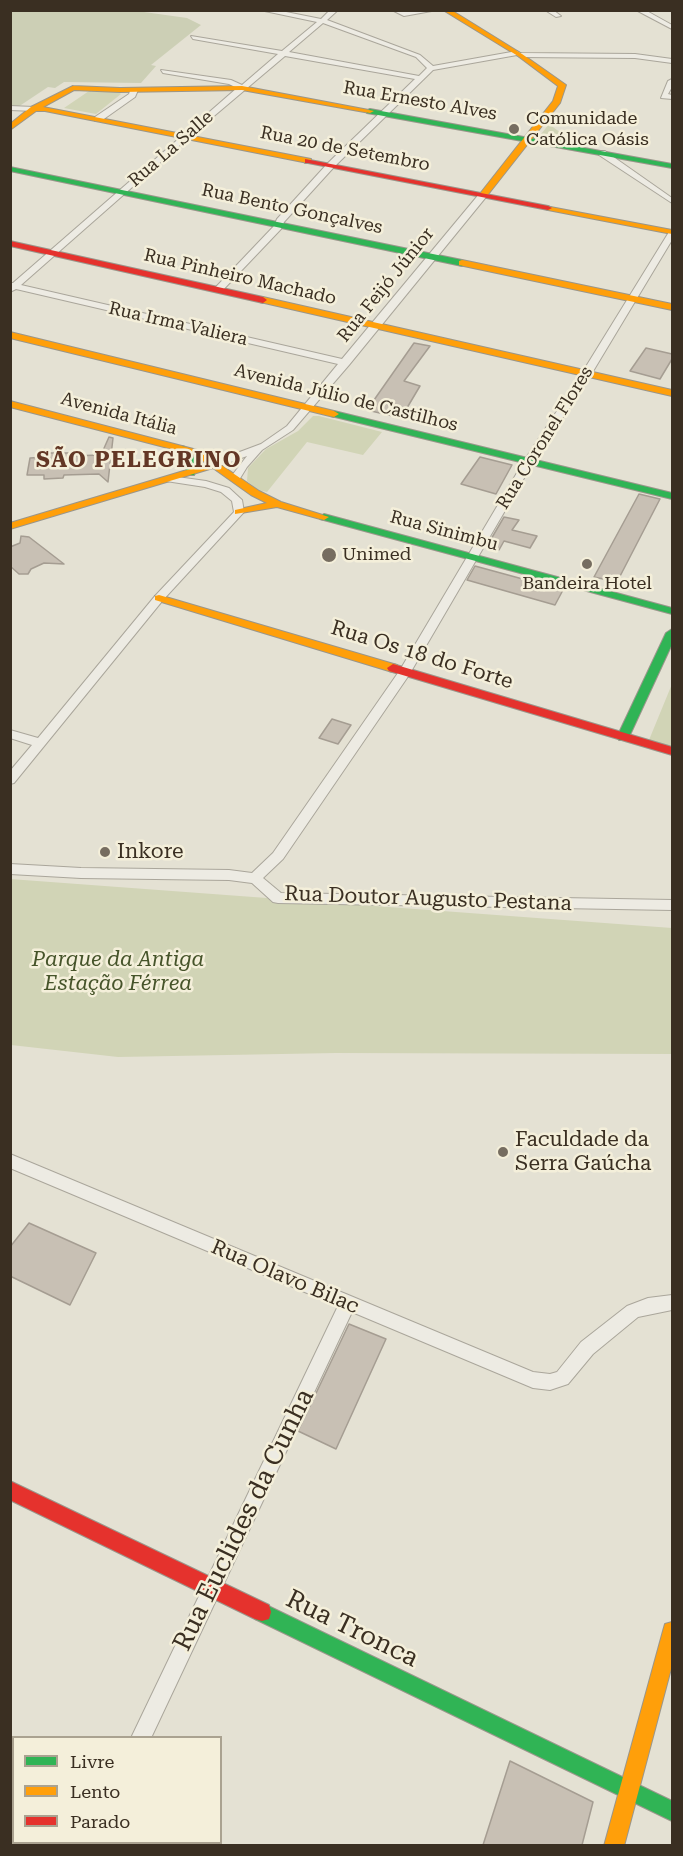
<!DOCTYPE html>
<html>
<head>
<meta charset="utf-8">
<style>
  body { margin:0 }
  #map { position:relative; width:683px; height:1856px; overflow:hidden; background:#e4e1d3; font-family:"Roboto Serif",serif }
  canvas { display:block }
  .frame { position:absolute; inset:0; border:12px solid #3a2f22; pointer-events:none }
  .legend { position:absolute; left:12px; top:1736px; width:210px; height:108px; box-sizing:border-box; background:#f4efda; border:2px solid #aaa290; margin:0; padding:8px 10px; list-style:none; font-size:18px; color:#3a2f22 }
  .legend li { display:flex; align-items:center; gap:12px; height:30px }
  .legend b { width:30px; border:2px solid #aaa290 }
</style>
</head>
<body>
<div id="map">
<canvas width="683" height="1856"></canvas>
<div class="frame"></div>
<ul class="legend">
<li><b style="height:8px;background:#30b455"></b>Livre</li>
<li><b style="height:8px;background:#ff9f0a"></b>Lento</li>
<li><b style="height:8px;background:#e5322d"></b>Parado</li>
</ul>
</div>
<script>
const g = document.querySelector('canvas').getContext('2d');
g.lineJoin = 'round';
function fillPath(path, color) {
  g.fillStyle = color;
  g.fill(path, 'evenodd');
}
function toPath(rows) {
  const path = new Path2D();
  for (const r of rows) {
    path.moveTo(r[0], r[1]);
    for (let i = 2; i < r.length; i += 2) path.lineTo(r[i], r[i + 1]);
  }
  return path;
}
function trace(path, color, width, dash) {
  g.strokeStyle = color;
  g.lineWidth = width;
  g.lineCap = dash ? 'butt' : 'round';
  g.setLineDash(dash || []);
  g.stroke(path);
}
function write(font, color, halo, rows, align = 'center') {
  g.font = font + ' "Roboto Serif",serif';
  g.lineWidth = 5;
  g.setLineDash([]);
  g.textBaseline = 'middle';
  g.strokeStyle = halo;
  g.fillStyle = color;
  for (const [text, x, y, turn = 0] of rows) {
    g.save();
    g.translate(x, y);
    g.rotate((+turn || 0) * Math.PI / 180);
    g.textAlign = isNaN(turn) ? turn : align;
    if (halo) g.strokeText(text, 0, 0);
    g.fillText(text, 0, 0);
    g.restore();
  }
}
fillPath(toPath([
  [89,91,118,92,121,94,96,114,64,108],
  [549,124,578,146,538,138],
  [313,416,319,416,382,432,363,455,307,442,267,492,258,490,247,481,248,468,266,449,298,431],
  [672,684,672,747,649,740],
  [10,879,672,928,672,1054,336,1053,118,1057,11,1045]
]), '#d1d4b6');
fillPath(toPath([
  [10,11,137,11,187,18,201,25,151,65,156,66,141,83,64,82,55,88,48,87,18,107,11,106]
]), '#cccfb5');
const building = toPath([
  [414,343,430,346,404,381,420,386,401,418,367,410,414,343],
  [646,348,672,354,672,359,660,379,630,371,646,348],
  [109,437,113,438,108,482,99,474,64,475,63,478,44,479,44,475,27,475,30,458,45,457,46,453,69,453,69,456,101,455,109,437],
  [480,457,512,465,496,494,461,484,480,457],
  [639,494,660,499,617,582,594,577,639,494],
  [504,517,519,520,512,530,537,536,530,548,504,541,499,550,487,546,504,517],
  [21,536,29,537,64,564,44,563,31,569,28,574,19,574,10,566,10,547,20,543,21,536],
  [475,566,563,590,555,605,467,580,475,566],
  [332,719,351,725,338,744,319,738,332,719],
  [29,1223,96,1253,70,1305,10,1276,10,1247,29,1223],
  [349,1324,386,1339,336,1449,298,1431,349,1324],
  [510,1761,593,1802,582,1845,483,1845,510,1761]
]);
fillPath(building, '#c8c0b4');
trace(building, '#a59d92', 1.5);
const street = toPath([
  [260,10,276,10,321,19,330,10,338,10,327,20,420,55,433,66,517,51,520,53,635,54,672,59,672,63,635,58,520,57,517,55,433,70,334,167,284,222,281,229,221,292,215,292,215,288,274,226,277,219,328,163,415,79,285,56,188,138,21,285,342,359,480,193,486,193,486,197,349,365,293,430,262,450,247,467,239,480,235,481,230,478,247,456,217,467,212,464,213,462,261,444,287,426,338,364,16,289,10,292,10,283,13,283,237,88,229,84,163,73,161,70,231,80,242,85,278,54,193,39,191,36,282,51,317,22,260,10],
  [323,23,416,57,427,68,419,76,289,52,323,23],
  [392,10,405,12,437,10,404,16,392,10],
  [545,10,553,10,561,16,556,17,545,10],
  [636,10,645,10,672,25,672,29,636,10],
  [672,79,672,87,668,94,672,95,672,99,661,98,668,81,672,79],
  [131,88,138,90,135,97,101,121,95,121,95,117,129,94,131,88],
  [10,106,34,107,38,109,34,111,10,110,10,106],
  [599,151,605,151,672,198,672,203,599,155,599,151],
  [669,232,672,232,672,240,592,373,534,461,409,675,283,859,263,878,281,893,672,900,672,910,278,903,273,902,252,883,229,880,81,878,10,874,10,864,81,868,229,870,252,873,273,853,400,670,524,461,582,373,669,232],
  [170,476,206,481,229,488,242,500,244,512,163,600,14,783,10,784,10,771,32,745,10,738,10,730,38,738,155,596,234,512,232,501,221,492,205,487,166,481,166,477,170,476],
  [10,1154,533,1372,550,1374,557,1372,581,1342,627,1306,648,1298,672,1295,672,1310,638,1317,593,1354,568,1384,550,1390,533,1388,352,1312,151,1738,131,1738,338,1306,10,1168,10,1154],
  [80,1842,100,1842,99,1846,79,1846,80,1842]
]);
const fast = toPath([
  [370,109,672,164,672,168,367,113,366,111,370,109],
  [10,167,462,260,466,263,462,266,10,171,10,167],
  [334,411,672,493,672,499,331,416,331,412,334,411],
  [182,446,185,447,196,460,198,466,194,475,186,475,185,473,188,466,186,461,177,449,182,446],
  [324,514,672,608,672,614,320,519,319,517,324,514],
  [672,629,672,644,629,737,627,740,619,740,617,737,666,633,672,629],
  [262,1603,672,1801,672,1821,255,1619,253,1612,255,1605,262,1603]
]);
const slow = toPath([
  [443,10,451,10,522,54,566,85,560,103,486,197,483,197,479,195,553,101,558,86,518,56,443,10],
  [73,86,120,88,242,86,374,111,370,113,242,90,120,92,74,90,43,107,311,159,311,163,308,163,45,111,36,111,10,130,10,124,31,107,73,86],
  [545,206,672,230,672,234,548,210,544,208,545,206],
  [462,260,672,304,672,310,459,265,459,261,462,260],
  [263,297,672,390,672,396,260,302,260,298,263,297],
  [10,332,334,411,339,414,334,417,10,338,10,332],
  [10,401,201,451,221,462,221,465,259,491,281,502,329,517,324,520,277,507,235,514,235,510,267,503,251,495,213,468,10,529,10,523,207,464,195,455,10,407,10,401],
  [159,595,397,665,399,668,393,672,389,671,155,600,155,596,159,595],
  [672,1622,672,1665,624,1846,604,1846,663,1631,665,1624,672,1622]
]);
const jam = toPath([
  [305,159,548,206,552,208,548,210,308,163,305,163,305,159],
  [10,241,263,297,267,300,263,303,10,246,10,241],
  [393,664,672,747,672,755,389,671,387,668,393,664],
  [10,1481,269,1605,271,1612,269,1619,262,1621,255,1619,10,1500,10,1481]
]);
trace(street, '#aaa69b', 2);
trace(fast, '#9a968b', 2);
trace(slow, '#9a968b', 2);
trace(jam, '#9a968b', 2);
fillPath(street, '#edebe3');
fillPath(fast, '#30b455');
fillPath(slow, '#ff9f0a');
fillPath(jam, '#e5322d');
for (const [x, y, r, color] of [
  [514,129,6,"#766d60"],
  [329,555,8,"#766d60"],
  [587,564,6,"#766d60"],
  [105,852,6,"#766d60"],
  [503,1152,6,"#766d60"]
]) {
  const dot = new Path2D();
  dot.arc(x, y, r, 0, 2 * Math.PI);
  g.fillStyle = color;
  g.fill(dot);
  trace(dot, '#f4efda', 2);
}
write('18px', '#3a2f22', '#f4efda', [
  ["Rua Ernesto Alves",420,101,10],
  ["Rua La Salle",171,149,-41],
  ["Rua 20 de Setembro",345,149,11],
  ["Rua Bento Gonçalves",292,209,12],
  ["Rua Pinheiro Machado",240,277,13],
  ["Rua Feijó Júnior",386,285,-51],
  ["Rua Irma Valiera",178,324,13],
  ["Avenida Júlio de Castilhos",346,398,14],
  ["Avenida Itália",119,414,15],
  ["Rua Coronel Flores",545,438,-58],
  ["Rua Sinimbu",444,531,15]
]);
write('18px', '#3a2f22', '#f4efda', [
  ["Comunidade",526,119],
  ["Católica Oásis",526,140],
  ["Unimed",342,555],
  ["Bandeira Hotel",587,584,"center"]
], 'left');
write('21px', '#3a2f22', '#f4efda', [
  ["Rua Os 18 do Forte",422,655,17],
  ["Rua Doutor Augusto Pestana",428,899,2],
  ["Rua Olavo Bilac",285,1277,23]
]);
write('21px', '#3a2f22', '#f4efda', [
  ["Inkore",117,852],
  ["Faculdade da",515,1140],
  ["Serra Gaúcha",515,1164]
], 'left');
write('italic 21px', '#46542a', '#f4efda', [
  ["Parque da Antiga",118,960],
  ["Estação Férrea",118,984]
]);
g.letterSpacing = '1.5px';
write('bold 22px', '#633725', '#f4efda', [
  ["SÃO PELEGRINO",139,461]
]);
g.letterSpacing = '0px';
write('26px', '#3a2f22', '#f4efda', [
  ["Rua Euclides da Cunha",244,1520,-64],
  ["Rua Tronca",352,1629,26]
]);
</script>
</body>
</html>
